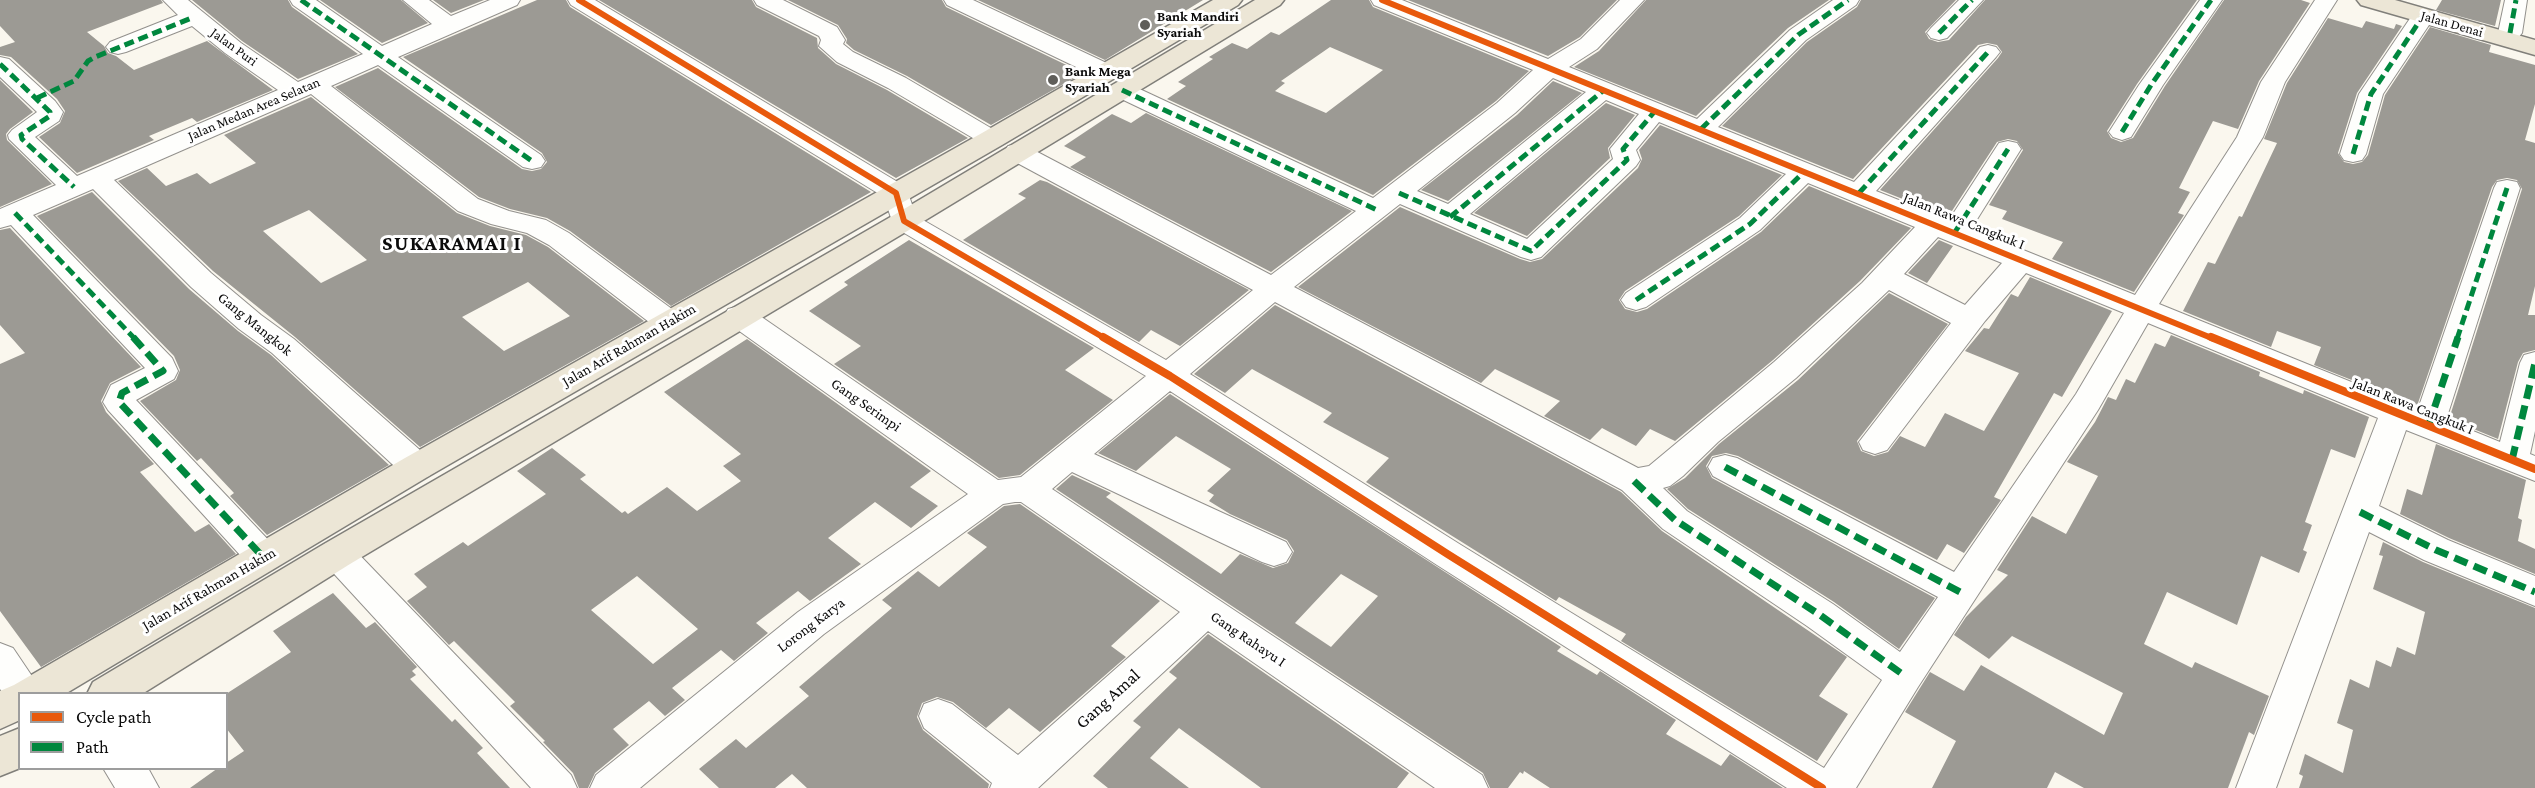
<!DOCTYPE html>
<html>
<head>
<meta charset="utf-8">
<style>
  body { margin:0 }
  #map { position:relative; width:2535px; height:788px; overflow:hidden; background:#faf7ee; font-family:"Crimson Pro",serif }
  canvas { display:block }
  .legend { position:absolute; left:18px; top:692px; width:210px; height:78px; box-sizing:border-box; background:#fff; border:2px solid #9d9d9d; margin:0; padding:8px 10px; list-style:none; font-size:18px; color:#0b0b0b }
  .legend li { display:flex; align-items:center; gap:12px; height:30px }
  .legend b { width:30px; border:2px solid #9d9d9d }
</style>
</head>
<body>
<div id="map">
<canvas width="2535" height="788"></canvas>
<ul class="legend">
<li><b style="height:8px;background:#e8590c"></b>Cycle path</li>
<li><b style="height:8px;background:#00873e"></b>Path</li>
</ul>
</div>
<script>
const g = document.querySelector('canvas').getContext('2d');
g.lineJoin = 'round';
function fillPath(path, color) {
  g.fillStyle = color;
  g.fill(path, 'evenodd');
}
function toPath(rows) {
  const path = new Path2D();
  for (const r of rows) {
    path.moveTo(r[0], r[1]);
    for (let i = 2; i < r.length; i += 2) path.lineTo(r[i], r[i + 1]);
  }
  return path;
}
function trace(path, color, width, dash) {
  g.strokeStyle = color;
  g.lineWidth = width;
  g.lineCap = dash ? 'butt' : 'round';
  g.setLineDash(dash || []);
  g.stroke(path);
}
function write(font, color, halo, rows, align = 'center') {
  g.font = font + ' "Crimson Pro",serif';
  g.lineWidth = 6;
  g.setLineDash([]);
  g.textBaseline = 'middle';
  g.strokeStyle = halo;
  g.fillStyle = color;
  for (const [text, x, y, turn = 0] of rows) {
    g.save();
    g.translate(x, y);
    g.rotate((+turn || 0) * Math.PI / 180);
    g.textAlign = isNaN(turn) ? turn : align;
    if (halo) g.strokeText(text, 0, 0);
    g.fillText(text, 0, 0);
    g.restore();
  }
}
fillPath(toPath([
  [0,0,161,0,163,3,87,32,104,46,108,53,116,56,134,70,207,41,273,90,197,122,192,118,149,136,154,140,77,173,39,137,60,123,65,111,57,99,11,57,0,55,0,47,15,42,0,26],
  [192,0,288,0,292,7,358,54,298,79,242,41],
  [320,0,401,0,428,23,382,43],
  [433,0,484,0,451,13],
  [537,0,566,0,570,7,871,192,671,306,570,231,547,218,510,209,479,197,335,87,378,68,522,169,532,171,541,169,547,162,542,153,403,57],
  [599,0,752,0,756,7,817,38,818,48,836,64,887,90,968,138,896,178],
  [788,0,942,0,946,7,1083,73,991,125,907,76,854,50,846,43,847,39,838,25],
  [978,0,1203,0,1105,60],
  [1331,0,1369,0,1373,7,1529,71,1496,101,1373,195,1167,99,1186,86,1178,82,1213,59,1209,57,1232,43,1247,49,1271,32,1279,35],
  [1330,47,1383,70,1326,113,1275,91,1285,83,1281,81],
  [1408,0,1617,0,1580,37,1548,56],
  [1646,0,1829,0,1788,28,1696,116,1574,67,1599,51],
  [1861,0,1956,0,1925,32,1929,39,1938,42,1949,40,1985,0,2197,0,2137,84,2107,131,2111,138,2121,142,2133,138,2165,86,2224,0,2301,0,2310,3,2259,81,2238,129,2213,121,2179,188,2190,192,2178,213,2184,215,2134,292,2052,259,2063,242,2002,219,2007,211,1989,205,2023,150,2017,141,2008,139,1997,142,1948,217,1880,190,1998,58,2002,52,1997,45,1987,43,1978,45,1853,179,1722,126,1807,42,1857,7],
  [2442,0,2501,0,2495,26,2436,10],
  [2328,18,2362,28,2366,21,2394,29,2396,24,2402,26,2357,93,2338,153,2344,162,2353,164,2362,162,2368,155,2385,95,2430,27,2491,45,2489,52,2535,65,2535,104,2525,140,2535,143,2535,286,2528,315,2535,315,2535,350,2523,353,2518,362,2498,439,2449,419,2522,189,2517,180,2507,178,2497,180,2492,187,2417,406,2314,365,2321,347,2277,331,2271,347,2183,311,2208,262,2215,264,2239,216,2242,217,2277,143,2264,139,2287,83],
  [0,80,33,112,10,129,6,134,7,140,52,184,0,207],
  [1553,81,1582,93,1448,201,1421,190,1517,115],
  [311,97,457,213,490,226,526,235,548,247,644,321,420,447,295,337,213,271,118,181,147,168,166,186,197,173,210,184,256,163,224,135],
  [309,210,367,260,321,283,263,231],
  [528,282,570,316,504,351,462,317],
  [1606,103,1635,115,1608,148,1610,158,1527,236,1474,213],
  [1146,113,1352,211,1271,272,1070,167,1086,157,1064,146,1112,114,1131,123],
  [1660,125,1782,175,1739,216,1625,291,1619,300,1625,309,1637,312,1647,309,1761,232,1809,186,1911,228,1860,281,1773,360,1675,441,1650,429,1636,446,1602,428,1590,440,1544,416,1560,401,1495,369,1481,383,1298,287,1400,207,1520,259,1530,262,1542,259,1638,168,1642,159,1639,150],
  [1040,180,1047,182,1249,290,1180,346,1151,330,1139,342,963,240,1026,198,1018,194],
  [92,192,189,289,238,331,271,355,389,465,267,535,230,496,234,493,201,458,197,461,140,401,176,380,180,370,174,356,37,216],
  [10,228,141,367,110,383,101,401,106,412,154,464,140,472,195,532,209,524,236,554,41,667,0,611,0,364,25,353,0,325,0,230],
  [909,240,1094,348,1065,370,1113,400,1020,475,999,478,834,364,861,346,809,311,848,285,844,282],
  [1939,240,1953,246,1927,283,1908,273],
  [2030,277,2112,311,2062,397,2054,393,1994,497,2001,500,1964,553,1947,544,1937,560,1738,456,1726,453,1712,456,1706,466,1712,478,1935,598,1899,649,1834,602,1688,509,1667,489,1685,478,1719,444,1798,380,1889,293,1948,324,1857,441,1861,451,1874,456,1888,452,1900,436,1925,447,1945,413,1984,431,2019,373,1965,351,1984,328,1989,329,2011,294,2018,297],
  [1275,305,1621,492,1662,531,1847,657,1819,696,1848,714,1817,761,1621,641,1626,634,1559,597,1556,601,1366,482,1389,458,1323,422,1332,413,1252,369,1225,393,1194,374],
  [2171,335,2260,372,2259,376,2303,394,2304,390,2369,417,2355,458,2331,449,2305,522,2312,525,2303,550,2307,552,2299,573,2261,556,2237,625,2167,592,2144,644,2192,668,2195,662,2269,696,2254,735,2249,732,2228,788,2084,788,2055,772,2047,788,1932,788,1956,741,1905,712,1930,672,1964,691,1981,665,2104,735,2123,693,2012,636,1989,659,1954,635,1966,617,2008,575,1997,570,2032,516,2066,534,2098,476,2067,462,2095,422,2108,397,2116,400,2126,379,2135,383,2155,343,2165,347],
  [747,339,931,471,910,487,938,506,911,528,875,502,828,538,861,564,810,601,798,591,756,623,768,633,734,661,721,650,672,688,685,700,665,716,649,701,613,729,629,745,595,773,588,788,579,788,573,773,543,742,545,741,510,706,515,702,454,641,449,645,407,601,427,587,414,574,463,542,468,546,546,494,517,471,552,448,586,475,580,479,622,513,625,511,628,514,667,487,697,511,741,481,723,466,741,454,664,392],
  [637,576,698,629,653,664,591,610],
  [1170,394,1561,647,1557,651,1597,675,1600,671,1676,720,1666,734,1721,766,1730,754,1783,788,1550,788,1524,771,1523,774,1520,772,1508,788,1490,788,1483,773,1056,489,1072,475,1111,493,1106,497,1221,574,1240,554,1273,568,1288,563,1294,551,1287,540,1230,514,1209,501,1214,495,1207,491,1231,469,1176,436,1136,471,1098,453],
  [1341,574,1378,596,1331,647,1295,623],
  [2436,444,2526,480,2518,518,2522,520,2518,541,2535,549,2535,574,2449,538,2400,514,2407,489,2422,495],
  [1020,504,1160,601,1111,646,1126,657,1040,732,1009,708,986,728,953,702,937,697,922,703,917,717,923,730,989,784,988,788,807,788,792,774,775,788,719,788,699,769,736,739,746,748,809,696,799,687,892,608,882,600,918,571,939,587,987,547,967,533,1004,506],
  [2383,542,2423,562,2535,608,2535,788,2299,788,2303,776,2299,774,2305,754,2343,773,2353,730,2337,723,2350,679,2369,688,2376,660,2391,667,2397,647,2415,655,2425,612,2373,589,2383,556,2379,555],
  [333,593,366,628,375,622,417,667,412,671,416,675,410,679,452,722,455,719,483,748,477,753,510,788,190,788,218,768,226,768,226,763,244,751,226,728,226,694,291,652,273,631],
  [1208,634,1409,773,1397,788,1261,788,1179,728,1150,758,1189,788,1108,788,1093,776,1141,727,1133,721,1177,678,1169,672]
]), '#9c9a94');
const minor = toPath([
  [163,0,188,0,241,43,298,82,363,54,293,5,290,0,316,0,382,46,432,24,403,0,429,0,451,16,490,0,520,0,517,5,398,57,541,155,545,161,541,167,532,169,523,167,378,65,331,86,478,199,509,211,546,220,569,233,680,315,684,322,680,329,669,332,658,329,549,245,527,233,491,224,458,211,311,94,114,180,211,273,261,315,294,339,429,458,434,467,429,476,417,479,405,476,272,353,239,329,191,287,93,189,33,215,172,358,178,371,174,379,136,400,275,547,281,557,275,567,263,571,251,567,108,410,103,402,111,385,145,368,11,225,0,228,0,209,56,185,9,139,8,135,12,130,37,112,0,77,0,57,9,59,55,101,63,112,59,121,35,137,77,176,278,90,225,53,192,26,126,52,118,54,110,52,106,47,110,42,178,15,163,0],
  [568,0,595,0,906,187,916,216,1166,360,1253,290,1008,158,1004,152,1008,146,1017,144,1026,146,1271,275,1356,211,1113,95,1110,90,1113,85,1122,83,1131,85,1373,198,1497,103,1533,70,1374,5,1371,0,1402,0,1548,59,1581,39,1620,0,1644,0,1597,49,1569,67,1697,119,1790,30,1833,0,1859,0,1856,5,1806,40,1718,127,1854,182,1980,47,1988,45,1996,47,2000,52,1996,57,1876,191,1949,220,1999,143,2008,141,2017,143,2021,149,1971,229,2135,295,2237,137,2261,82,2315,0,2337,0,2285,82,2263,137,2159,304,2418,409,2494,188,2497,182,2507,180,2517,182,2520,188,2446,420,2500,442,2520,363,2524,355,2535,352,2535,431,2530,454,2535,456,2535,481,2406,430,2379,506,2448,540,2535,576,2535,606,2424,560,2369,532,2276,788,2236,788,2378,418,2148,323,2098,410,1918,687,1856,788,1787,788,1437,565,1170,391,1094,454,1286,542,1292,552,1286,562,1274,566,1262,562,1072,472,1052,489,1482,775,1488,788,1435,788,1208,631,1038,788,990,788,992,783,924,728,919,716,924,704,938,699,952,704,1018,755,1180,612,1021,502,1015,502,1003,504,824,634,640,788,590,788,596,775,798,612,968,494,728,323,724,316,728,309,739,306,750,309,998,480,1021,477,1146,376,894,227,884,197,571,5,568,0],
  [1553,78,1586,92,1448,204,1417,191,1515,113,1553,78],
  [1606,100,1639,114,1610,149,1613,159,1527,239,1470,214,1606,100],
  [1659,122,1786,174,1740,218,1626,293,1621,300,1626,307,1636,310,1646,307,1760,230,1808,183,1915,227,1862,283,1774,362,1649,466,1638,468,1294,287,1400,204,1521,257,1531,260,1541,257,1636,166,1640,160,1636,150,1659,122],
  [1938,237,2002,263,1965,305,1904,274,1938,237],
  [2026,273,2124,313,2076,394,1954,572,1737,458,1725,455,1713,458,1708,467,1713,476,1938,597,1900,652,1833,604,1687,511,1663,488,1670,486,1683,476,1718,442,1796,378,1889,290,1951,323,1859,442,1863,450,1875,454,1887,450,1985,321,2026,273],
  [1275,302,1622,490,1663,529,1807,626,1882,680,1824,768,1461,545,1190,374,1275,302],
  [754,0,783,0,837,27,845,40,843,44,853,52,906,78,1001,134,1005,139,1001,144,992,147,983,144,888,88,837,62,819,46,821,40,819,36,757,5,754,0],
  [944,0,973,0,1115,67,1118,72,1115,77,1106,79,1097,77,947,5,944,0],
  [1959,0,1983,0,1947,38,1939,40,1931,38,1927,33,1931,28,1959,0],
  [2200,0,2222,0,2163,85,2131,137,2122,140,2113,137,2109,132,2139,85,2200,0],
  [2505,0,2527,0,2522,33,2518,38,2510,40,2502,38,2498,33,2505,0],
  [2423,9,2431,11,2435,16,2383,94,2366,154,2362,160,2353,162,2344,160,2340,154,2359,94,2415,11,2423,9],
  [337,540,349,544,571,775,577,788,531,788,325,564,319,554,325,544,337,540],
  [0,643,13,648,44,694,20,694,20,708,11,706,0,689,0,643],
  [103,768,148,768,159,788,115,788,103,768]
]);
const major = toPath([
  [1213,0,1242,0,1238,5,1002,145,429,476,65,694,20,694,20,720,0,729,0,691,14,685,405,458,982,133,1213,0],
  [1255,0,1284,0,1280,5,914,227,350,564,142,694,87,694,93,682,324,544,894,215,1255,0],
  [2357,0,2395,0,2535,40,2535,55,2361,5,2357,0],
  [20,728,20,768,0,776,0,736,20,728]
]);
trace(minor, '#93918d', 2);
trace(major, '#807f7a', 3);
fillPath(minor, '#fefefc');
fillPath(major, '#ece6d6');
trace(toPath([
  [301,0,532,161],
  [1939,33,1972,0],
  [2510,33,2516,0],
  [0,64,50,112,50,116,21,135,22,139,74,187],
  [1122,90,1377,210],
  [37,98,74,81,88,61,95,57,194,17],
  [1701,129,1798,35,1848,0],
  [2122,132,2151,85,2211,0],
  [2353,154,2371,94,2423,16],
  [1399,193,1531,251,1627,160,1623,149,1655,111],
  [1859,193,1988,52],
  [15,213,135,339],
  [1450,217,1604,90],
  [1955,232,2008,149],
  [1636,300,1750,224,1805,171],
  [2457,339,2507,188]
]), '#00873e', 5, [10, 5]);
trace(toPath([
  [133,337,163,371,122,393,119,402,263,557],
  [2428,427,2458,337],
  [2512,460,2535,363],
  [1725,467,1960,592],
  [1634,481,1675,520,1820,615,1905,676],
  [2360,512,2436,550,2535,592]
]), '#00873e', 7, [14, 7]);
trace(toPath([
  [579,0,896,193,904,221,1106,339],
  [1382,0,2214,339]
]), '#e8590c', 6);
trace(toPath([
  [1103,337,1170,376,1449,555,1822,788],
  [2211,337,2535,469]
]), '#e8590c', 8);
for (const [x, y, r, color] of [
  [1145,25,6,"#5f5e5a"],
  [1053,80,6,"#5f5e5a"]
]) {
  const dot = new Path2D();
  dot.arc(x, y, r, 0, 2 * Math.PI);
  g.fillStyle = color;
  g.fill(dot);
  trace(dot, '#fff', 2);
}
write('bold 14px', '#0b0b0b', '#fff', [
  ["Bank Mandiri",1157,17],
  ["Syariah",1157,33],
  ["Bank Mega",1065,72],
  ["Syariah",1065,88]
], 'left');
write('14px', '#0b0b0b', '#fff', [
  ["Jalan Denai",2452,24,16],
  ["Jalan Puri",234,47,36],
  ["Jalan Medan Area Selatan",254,109,-23]
]);
write('15px', '#0b0b0b', '#fff', [
  ["Jalan Rawa Cangkuk I",1964,221,22],
  ["Gang Mangkok",255,324,39],
  ["Jalan Arif Rahman Hakim",629,345,-30],
  ["Gang Serimpi",866,405,35],
  ["Jalan Rawa Cangkuk I",2413,406,22],
  ["Jalan Arif Rahman Hakim",209,589,-30],
  ["Lorong Karya",811,625,-37],
  ["Gang Rahayu I",1248,639,34]
]);
write('18px', '#0b0b0b', '#fff', [
  ["Gang Amal",1108,699,-42]
]);
g.letterSpacing = '1.5px';
write('bold 21px', '#0b0b0b', '#fff', [
  ["SUKARAMAI I",452,244]
]);
g.letterSpacing = '0px';
</script>
</body>
</html>
